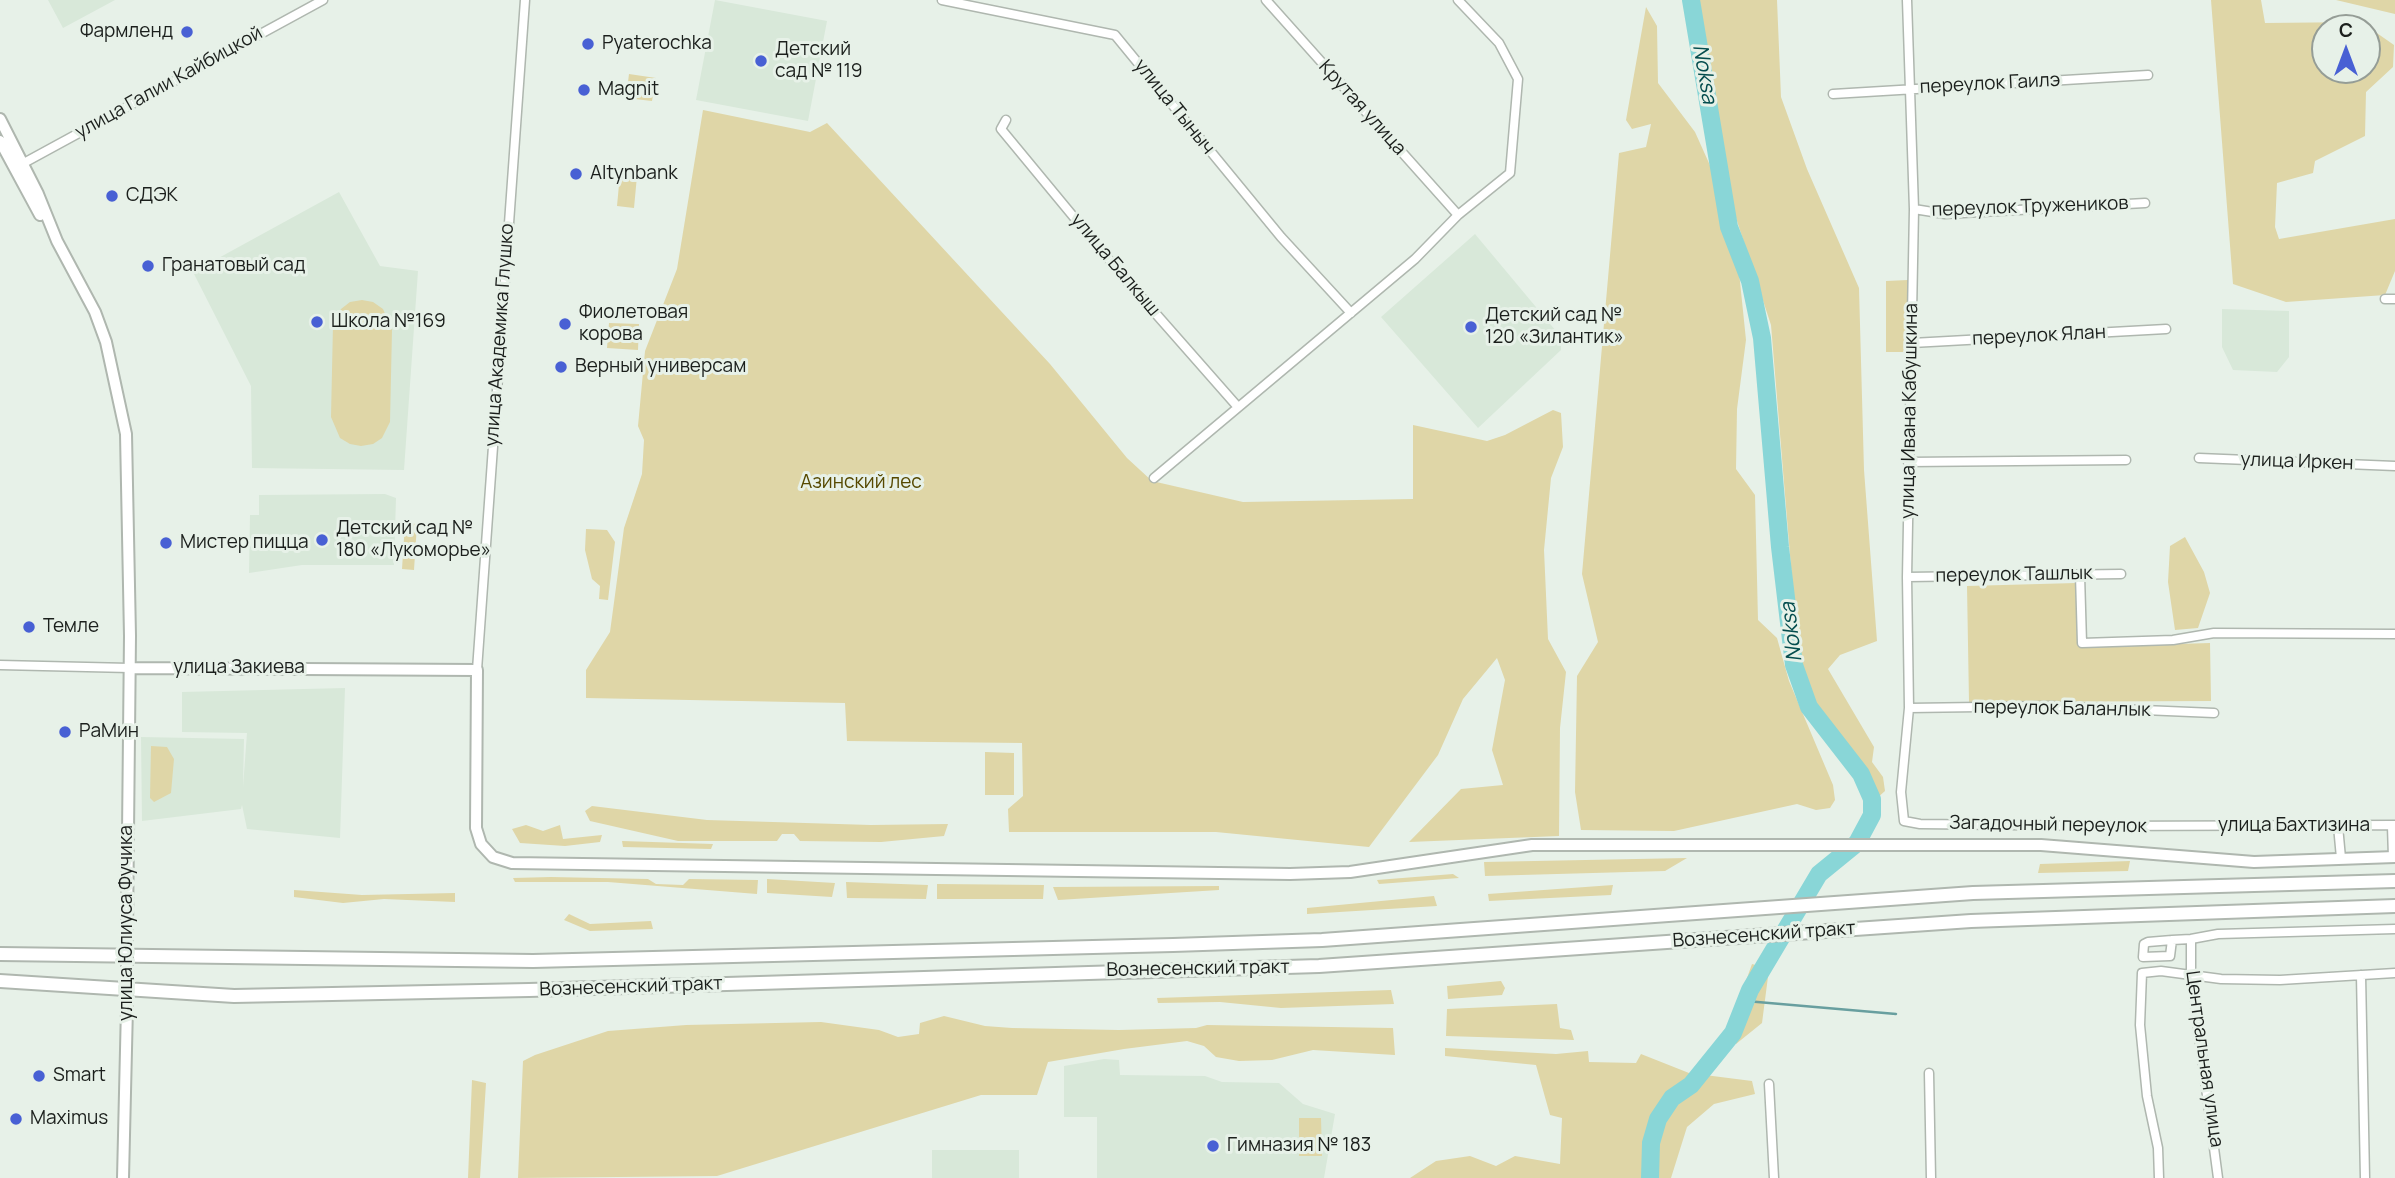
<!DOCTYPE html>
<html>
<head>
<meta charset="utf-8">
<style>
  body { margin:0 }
  #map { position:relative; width:2395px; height:1178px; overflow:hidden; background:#e7f1e8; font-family:Manrope,sans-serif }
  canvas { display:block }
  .north { position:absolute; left:2311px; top:14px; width:70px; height:70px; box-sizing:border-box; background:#e7f1e8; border:2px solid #959d96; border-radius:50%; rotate:0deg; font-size:19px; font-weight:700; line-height:28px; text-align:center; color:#1b1f1c }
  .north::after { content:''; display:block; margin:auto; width:24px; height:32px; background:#4860d4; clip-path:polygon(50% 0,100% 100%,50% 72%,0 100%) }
</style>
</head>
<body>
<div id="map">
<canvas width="2395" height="1178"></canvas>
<div class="north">С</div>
</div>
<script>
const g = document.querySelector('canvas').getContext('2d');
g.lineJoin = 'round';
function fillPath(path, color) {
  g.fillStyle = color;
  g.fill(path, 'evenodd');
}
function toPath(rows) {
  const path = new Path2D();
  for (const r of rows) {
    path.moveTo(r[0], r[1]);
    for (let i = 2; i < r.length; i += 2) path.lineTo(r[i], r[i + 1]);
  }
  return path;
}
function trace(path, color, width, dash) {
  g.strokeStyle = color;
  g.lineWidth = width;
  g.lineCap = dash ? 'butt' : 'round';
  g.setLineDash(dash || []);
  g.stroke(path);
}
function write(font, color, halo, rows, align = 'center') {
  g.font = font + ' Manrope,sans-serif';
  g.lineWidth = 6;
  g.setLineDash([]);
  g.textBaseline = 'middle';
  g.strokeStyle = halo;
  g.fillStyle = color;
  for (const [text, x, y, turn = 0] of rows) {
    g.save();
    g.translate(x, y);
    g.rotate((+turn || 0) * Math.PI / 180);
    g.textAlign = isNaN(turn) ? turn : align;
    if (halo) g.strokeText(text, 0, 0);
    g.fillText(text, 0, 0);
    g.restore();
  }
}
fillPath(toPath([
  [48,0,115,0,63,28],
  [715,0,827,21,808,121,696,100],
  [339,192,380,266,418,271,404,470,252,468,251,386,193,272],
  [1475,234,1561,337,1561,350,1478,428,1381,317],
  [2222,309,2289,311,2289,357,2277,372,2233,370,2222,347],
  [385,494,396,498,394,565,302,565,249,573,250,515,259,515,259,495],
  [345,688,340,838,247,829,242,805,241,809,142,821,141,737,244,739,243,787,247,733,182,732,182,692],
  [1104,1059,1119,1060,1120,1075,1205,1076,1222,1082,1279,1083,1303,1104,1335,1114,1324,1178,1097,1178,1097,1117,1064,1117,1064,1066],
  [932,1150,1019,1150,1019,1178,932,1178]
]), '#d8e8d9');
fillPath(toPath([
  [1685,0,1777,0,1781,97,1807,169,1859,288,1864,470,1877,641,1840,655,1828,669,1874,747,1872,762,1883,777,1885,791,1876,799,1868,776,1813,704,1799,664,1771,325,1703,117],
  [2211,0,2261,0,2265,23,2361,22,2394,45,2393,67,2366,92,2365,136,2315,161,2313,173,2277,183,2275,227,2279,239,2395,219,2395,271,2385,295,2286,302,2233,284],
  [2325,28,2367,28,2367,70,2325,70],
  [2336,0,2395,0,2395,14],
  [1646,7,1657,26,1658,83,1695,132,1726,201,1736,243,1746,340,1737,409,1736,469,1755,495,1758,620,1777,638,1789,681,1833,785,1835,800,1830,808,1816,810,1797,804,1674,831,1581,830,1575,792,1577,676,1598,642,1582,574,1619,153,1646,147,1651,124,1632,129,1626,120],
  [629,74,656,78,652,101,626,98],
  [703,110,810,132,827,123,1050,364,1127,458,1152,481,1243,502,1413,499,1413,425,1487,441,1505,435,1553,410,1561,413,1563,447,1551,478,1544,550,1548,639,1566,672,1560,728,1559,836,1409,842,1461,789,1503,785,1492,750,1505,680,1497,658,1463,699,1438,755,1369,847,1216,832,1009,832,1008,809,1023,796,1022,743,847,741,845,703,586,698,586,670,610,632,624,528,642,474,644,440,638,426,645,351,677,269],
  [620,174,637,176,634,208,617,206],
  [1908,280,1909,352,1886,352,1886,281],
  [362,300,373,302,383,309,392,330,390,422,382,438,373,444,361,446,350,444,340,438,331,417,333,324,341,309,350,302],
  [609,323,639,324,638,350,607,348],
  [405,523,417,524,414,570,402,569],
  [586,529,607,530,615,542,608,600,599,599,600,586,592,579,585,550],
  [2185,537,2204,572,2210,593,2198,628,2175,630,2168,582,2170,546],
  [2076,583,2078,647,2210,643,2211,701,1969,702,1967,586],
  [151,746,167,747,174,759,171,793,154,802,150,798],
  [985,752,1014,753,1014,795,985,795],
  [592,806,707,820,871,825,948,824,944,836,881,842,800,841,794,834,782,834,777,841,678,841,590,821,585,811],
  [526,825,543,831,560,825,563,839,602,835,600,842,565,846,520,843,512,829],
  [622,841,713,844,711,849,623,847],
  [1687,858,1665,871,1485,876,1484,862],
  [2130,861,2128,871,2038,873,2040,864],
  [1453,874,1459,878,1379,884,1377,880],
  [551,877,648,879,656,884,683,885,689,879,758,880,757,894,608,882,515,882,513,878],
  [767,879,835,883,832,897,767,893],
  [846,882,928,885,926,899,847,898],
  [937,884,1044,885,1043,899,937,899],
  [1613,885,1611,895,1489,901,1488,894],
  [1219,886,1219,890,1058,900,1053,887],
  [294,890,362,895,455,893,455,902,384,899,343,903,294,897],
  [1434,896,1437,906,1307,914,1307,908],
  [569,914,590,924,651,921,653,929,590,931,564,920],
  [1752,964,1769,969,1762,1023,1736,1044,1726,1037],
  [1501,981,1505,988,1502,995,1448,999,1447,986],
  [1391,990,1394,1004,1281,1008,1220,1002,1158,1003,1157,998],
  [1557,1004,1560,1028,1571,1030,1574,1040,1446,1036,1447,1009],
  [944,1016,985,1026,1012,1028,1119,1030,1196,1028,1207,1025,1393,1028,1395,1055,1313,1050,1272,1060,1239,1061,1216,1057,1204,1046,1187,1041,1124,1049,1048,1062,1037,1095,981,1095,717,1176,518,1178,523,1061,535,1055,608,1031,686,1025,821,1022,879,1030,898,1037,919,1034,920,1023],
  [1445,1048,1556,1054,1588,1051,1589,1062,1636,1063,1641,1054,1689,1073,1752,1081,1755,1094,1714,1104,1687,1127,1671,1178,1410,1178,1436,1161,1470,1156,1496,1166,1515,1156,1560,1164,1562,1118,1550,1115,1536,1065,1445,1056],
  [472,1080,486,1083,480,1178,468,1178],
  [1299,1118,1321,1118,1322,1156,1299,1156]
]), '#dfd6a7');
trace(toPath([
  [1746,1001,1896,1014]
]), '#689f9f', 2.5);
trace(toPath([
  [1650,1178,1651,1143,1658,1119,1672,1098,1691,1085,1733,1033,1750,990,1819,874,1857,843,1872,815,1872,799,1861,774,1809,707,1794,665,1780,547,1762,338,1750,281,1729,227,1691,0]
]), '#89d6d7', 18);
const street = toPath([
  [942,0,1115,35,1281,237,1351,313],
  [1266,0,1458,215],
  [1907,0,1914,209,1907,577,1909,708,1901,792,1904,821,1920,824,2099,826,2395,825],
  [1833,94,2148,75],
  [1006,120,1001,129,1120,273,1237,406],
  [22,164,323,0],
  [1914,209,1945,214,2145,203],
  [2385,299,2395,299],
  [1912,343,2166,329],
  [2199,458,2395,466],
  [1908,462,2126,460],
  [1154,478,1415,259,1458,215,1510,173,1518,79,1499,43,1458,0],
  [2080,575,2082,643,2173,640,2214,633,2395,634],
  [1907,577,2121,574],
  [0,665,130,668],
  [477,670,525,0],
  [1909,708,2050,706,2214,713],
  [2338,826,2341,858],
  [2392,826,2393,857],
  [2191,939,2191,975,2218,1178],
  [2172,940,2170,956,2143,957,2144,944,2148,942,2172,940,2191,939,2218,934,2395,929],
  [2361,975,2365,1178],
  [1929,1073,1931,1178],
  [1769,1084,1774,1178],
  [2159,1178,2158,1148,2147,1096,2140,1025,2142,973,2161,971,2221,979,2280,980,2395,973]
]);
const secondary = toPath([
  [0,119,38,194,57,241,95,312,106,342,126,434,130,636,127,931],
  [0,141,40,215],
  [130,668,477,670,476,828,481,844,493,857,512,863,1290,874,1350,872,1532,845,2041,845,2254,862,2395,857],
  [123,1178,127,1007]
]);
const primary = toPath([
  [0,954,533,961,1173,945,1322,940,1973,893,2395,881],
  [0,981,234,996,529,990,1319,966,1971,921,2395,906]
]);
trace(street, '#afb7af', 11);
trace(secondary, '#afb7af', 14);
trace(primary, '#afb7af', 16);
trace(street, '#fff', 8);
trace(secondary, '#fff', 10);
trace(primary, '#fff', 12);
const secondaryBridge = toPath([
  [127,931,127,1007]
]);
trace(secondaryBridge, '#afb7af', 14, []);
trace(secondaryBridge, '#fff', 10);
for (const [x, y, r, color] of [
  [187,32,7,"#4860d4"],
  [588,44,7,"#4860d4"],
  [761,61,7,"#4860d4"],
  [584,90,7,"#4860d4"],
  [576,174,7,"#4860d4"],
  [112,196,7,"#4860d4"],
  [148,266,7,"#4860d4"],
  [317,322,7,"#4860d4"],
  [565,324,7,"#4860d4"],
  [1471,327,7,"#4860d4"],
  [561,367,7,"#4860d4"],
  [322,540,7,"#4860d4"],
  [166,543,7,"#4860d4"],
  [29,627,7,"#4860d4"],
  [65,732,7,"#4860d4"],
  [39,1076,7,"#4860d4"],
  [16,1119,7,"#4860d4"],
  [1213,1146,7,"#4860d4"]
]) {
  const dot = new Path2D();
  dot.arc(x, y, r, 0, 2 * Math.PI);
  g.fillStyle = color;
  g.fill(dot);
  trace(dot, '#e7f1e8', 2.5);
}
write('19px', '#1b1f1c', '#e7f1e8', [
  ["Фармленд",173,32,"right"],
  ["Pyaterochka",602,44],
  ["Детский",775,50],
  ["сад № 119",775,72],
  ["Magnit",598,90],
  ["Altynbank",590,174],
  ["СДЭК",126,196],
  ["Гранатовый сад",162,266],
  ["Фиолетовая",579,313],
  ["корова",579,335],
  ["Детский сад №",1485,316],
  ["120 «Зилантик»",1485,338],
  ["Школа №169",331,322],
  ["Верный универсам",575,367],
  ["Детский сад №",336,529],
  ["180 «Лукоморье»",336,551],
  ["Мистер пицца",180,543],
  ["Темле",43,627],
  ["РаМин",79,732],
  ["Smart",53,1076],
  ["Maximus",30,1119],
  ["Гимназия № 183",1227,1146]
], 'left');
write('19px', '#1b1f1c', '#e7f1e8', [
  ["улица Галии Кайбицкой",169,83,-29],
  ["переулок Гаилэ",1990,84,-3],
  ["улица Тыныч",1174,107,51],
  ["Крутая улица",1362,108,48],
  ["переулок Тружеников",2030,207,-2],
  ["улица Балкыш",1115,265,50],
  ["улица Академика Глушко",500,335,-86],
  ["переулок Ялан",2039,336,-3],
  ["улица Ивана Кабушкина",1910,411,-89],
  ["улица Иркен",2297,462,2],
  ["переулок Ташлык",2014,575,-1],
  ["улица Закиева",239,668],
  ["переулок Баланлык",2062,709,1],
  ["Загадочный переулок",2048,825,1],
  ["улица Бахтизина",2294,826],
  ["улица Юлиуса Фучика",127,923,-90],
  ["Вознесенский тракт",1764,935,-4],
  ["Вознесенский тракт",1198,969,-1],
  ["Вознесенский тракт",631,987,-2],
  ["Центральная улица",2204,1059,82]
]);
write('19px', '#564900', '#e7f1e8', [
  ["Азинский лес",861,483]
]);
write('italic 21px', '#044d4e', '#e7f1e8', [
  ["Noksa",1704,74,80],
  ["Noksa",1792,632,-97]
]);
</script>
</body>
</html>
